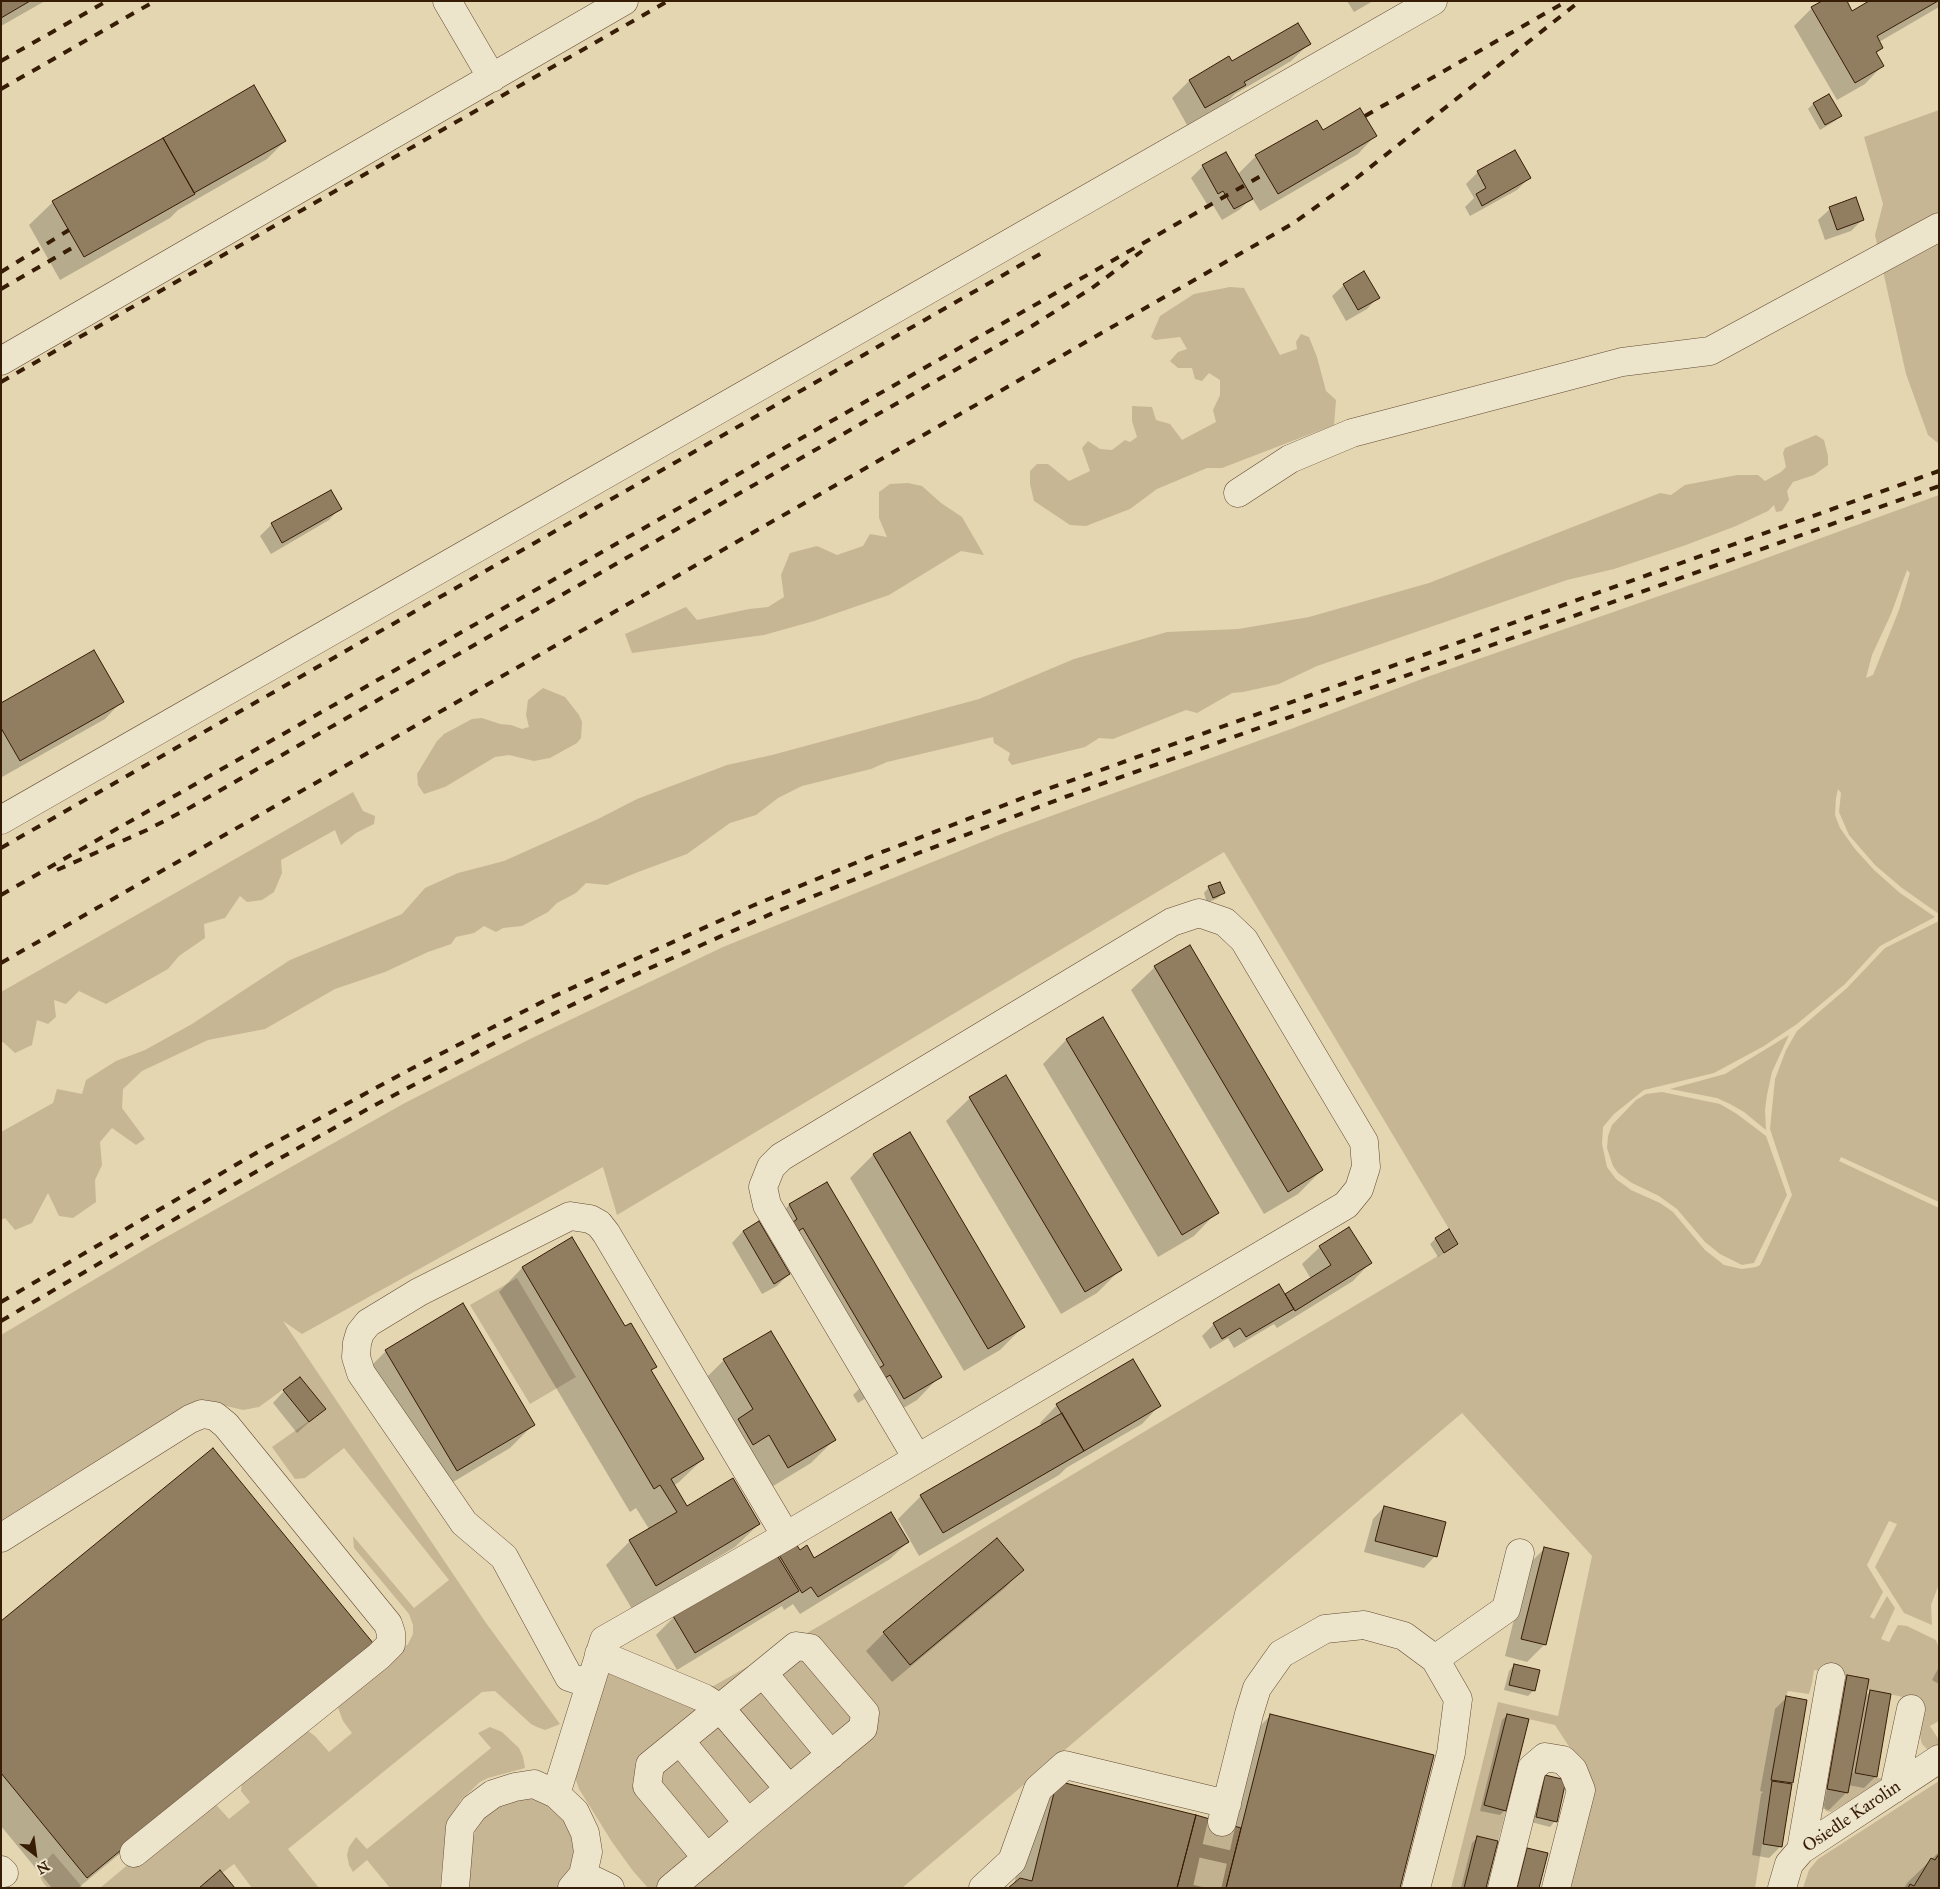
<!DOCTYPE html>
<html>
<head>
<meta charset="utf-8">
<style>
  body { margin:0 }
  #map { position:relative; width:1940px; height:1889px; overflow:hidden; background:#e4d6b1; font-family:"IM FELL Great Primer",serif }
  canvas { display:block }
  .frame { position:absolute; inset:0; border:2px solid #371c06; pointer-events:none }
  .north { position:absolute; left:10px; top:1829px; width:50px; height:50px; -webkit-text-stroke:4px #ede4cc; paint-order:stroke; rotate:150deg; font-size:14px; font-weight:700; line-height:20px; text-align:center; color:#371c06 }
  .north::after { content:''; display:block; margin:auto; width:18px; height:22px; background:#371c06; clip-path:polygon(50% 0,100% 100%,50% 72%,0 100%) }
</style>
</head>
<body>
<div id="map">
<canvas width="1940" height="1889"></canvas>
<div class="frame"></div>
<div class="north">N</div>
</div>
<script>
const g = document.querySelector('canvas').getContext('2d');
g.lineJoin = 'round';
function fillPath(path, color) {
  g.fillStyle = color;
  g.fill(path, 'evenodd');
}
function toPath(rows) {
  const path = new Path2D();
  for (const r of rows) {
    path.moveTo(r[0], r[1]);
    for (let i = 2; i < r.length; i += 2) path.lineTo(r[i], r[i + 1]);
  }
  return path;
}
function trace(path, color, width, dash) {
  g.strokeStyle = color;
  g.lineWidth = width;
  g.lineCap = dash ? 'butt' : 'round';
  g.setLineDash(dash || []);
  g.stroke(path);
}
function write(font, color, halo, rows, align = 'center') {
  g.font = font + ' "IM FELL Great Primer",serif';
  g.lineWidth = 4;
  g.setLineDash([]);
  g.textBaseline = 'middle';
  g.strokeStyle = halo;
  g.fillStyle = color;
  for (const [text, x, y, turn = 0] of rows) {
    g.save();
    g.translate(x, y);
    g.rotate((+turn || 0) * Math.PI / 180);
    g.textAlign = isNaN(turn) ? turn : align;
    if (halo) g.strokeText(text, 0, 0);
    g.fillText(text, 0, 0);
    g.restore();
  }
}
fillPath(toPath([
  [1939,110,1939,444,1928,435,1906,374,1875,235,1883,204,1864,137],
  [1230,287,1244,288,1280,355,1297,349,1296,342,1301,334,1309,337,1317,357,1326,391,1336,400,1334,425,1222,468,1207,468,1157,489,1130,509,1086,526,1070,525,1034,501,1030,484,1030,471,1037,464,1048,464,1069,481,1090,471,1082,448,1088,441,1100,449,1112,450,1125,440,1130,442,1137,437,1132,421,1132,406,1152,407,1156,420,1170,424,1182,440,1216,422,1213,410,1220,395,1220,380,1209,373,1202,381,1195,379,1192,368,1178,368,1170,361,1178,352,1187,349,1180,337,1155,340,1151,337,1160,316,1194,294],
  [1816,435,1824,440,1828,456,1828,465,1814,475,1793,482,1787,491,1789,500,1782,511,1776,512,1774,505,1768,511,1736,526,1686,545,1614,569,1567,580,1317,666,1279,684,1243,692,1232,693,1197,713,1186,710,1113,739,1099,738,1085,747,1012,765,1008,760,1010,753,994,743,993,737,887,762,871,769,802,786,778,798,756,815,730,823,687,854,638,872,607,885,586,883,576,893,557,903,548,912,522,926,503,928,496,932,484,926,474,933,456,937,451,944,428,952,385,972,335,989,265,1029,208,1040,142,1071,123,1089,122,1108,145,1139,136,1145,112,1128,100,1142,102,1165,95,1180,96,1202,73,1218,59,1216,48,1193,32,1223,15,1230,5,1218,1,1220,1,1132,53,1103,57,1089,82,1094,86,1080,116,1061,145,1050,192,1024,290,960,402,914,425,888,458,873,504,861,598,819,637,799,727,765,772,755,979,699,1074,659,1167,632,1238,629,1309,617,1429,583,1660,493,1671,495,1685,485,1737,475,1758,475,1765,481,1781,472,1786,467,1783,453,1785,448],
  [908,483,922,486,941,503,962,517,984,555,961,551,889,595,814,621,764,635,632,653,625,634,686,607,697,620,749,609,768,607,784,597,781,575,790,553,817,546,837,555,863,546,870,534,887,537,879,518,879,492,890,484],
  [1939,495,1939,914,1902,888,1875,865,1849,835,1839,812,1841,793,1838,789,1836,798,1835,815,1840,828,1855,849,1874,870,1900,893,1935,917,1880,946,1845,984,1797,1024,1764,1046,1714,1073,1644,1090,1614,1114,1603,1127,1602,1144,1607,1167,1616,1179,1631,1190,1660,1203,1673,1212,1705,1250,1724,1265,1742,1269,1756,1267,1760,1265,1792,1195,1770,1129,1775,1079,1786,1050,1797,1031,1847,988,1885,948,1939,921,1939,1202,1841,1157,1839,1161,1939,1208,1939,1584,1931,1605,1932,1625,1904,1613,1875,1567,1897,1524,1889,1521,1867,1565,1883,1592,1870,1617,1874,1619,1887,1596,1895,1608,1881,1639,1889,1642,1898,1625,1907,1626,1936,1640,1939,1649,1939,1721,1930,1726,1939,1740,1939,1744,1929,1751,1922,1744,1920,1736,1921,1711,1916,1700,1867,1689,1868,1679,1814,1670,1812,1683,1809,1694,1788,1691,1786,1696,1755,1888,1571,1888,1581,1829,1579,1762,1555,1725,1507,1714,1484,1805,1506,1811,1498,1841,1478,1836,1464,1888,1451,1888,1498,1702,1558,1716,1592,1556,1462,1413,902,1888,648,1888,633,1871,612,1842,579,1789,576,1780,576,1769,611,1657,701,1693,821,1625,1458,1244,1224,852,617,1215,603,1167,302,1334,283,1321,486,1623,560,1724,545,1730,537,1727,531,1724,495,1691,482,1692,288,1849,319,1888,252,1888,234,1864,222,1873,220,1870,199,1888,100,1888,209,1797,229,1819,250,1802,241,1791,242,1778,298,1733,308,1731,315,1736,329,1752,352,1733,343,1721,337,1705,408,1644,413,1634,413,1625,409,1614,354,1548,353,1536,414,1608,449,1580,344,1448,305,1478,295,1479,272,1447,326,1409,300,1377,259,1407,243,1410,218,1404,1,1525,1,1335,154,1244,403,1104,530,1039,723,947,1004,833,1291,729,1427,677,1728,572],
  [1907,570,1910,573,1899,610,1873,675,1866,678,1872,655,1891,614],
  [543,688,565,697,579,715,582,722,581,738,577,743,550,758,534,761,509,755,495,757,445,787,424,794,418,785,417,774,437,741,444,734,472,719,482,718,500,724,511,725,522,729,529,727,526,715,528,700],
  [353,792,363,811,375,816,374,824,356,833,341,845,335,830,281,860,282,873,274,892,262,900,247,902,240,896,225,918,204,924,205,938,179,956,168,969,106,1004,79,991,66,1004,54,1000,56,1017,48,1024,37,1020,32,1045,15,1053,3,1042,1,1043,1,992],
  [1789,1035,1772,1072,1767,1095,1765,1110,1766,1130,1744,1112,1730,1104,1717,1098,1670,1089,1725,1074],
  [1662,1092,1720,1104,1737,1114,1766,1136,1787,1195,1754,1263,1742,1265,1720,1254,1705,1242,1677,1209,1659,1196,1632,1183,1618,1173,1613,1166,1607,1148,1608,1136,1612,1125,1636,1100,1646,1094],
  [517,1278,576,1377,530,1404,470,1305],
  [490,1727,502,1732,519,1748,523,1757,525,1768,488,1778,480,1782,461,1800,453,1814,445,1838,440,1888,390,1888,367,1860,353,1872,349,1865,347,1855,349,1847,356,1837,367,1849,491,1748,478,1733],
  [1852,1773,1885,1779,1831,1812,1826,1811,1824,1805,1827,1789,1848,1792],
  [1939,1781,1939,1854,1935,1860,1931,1858,1914,1886,1910,1884,1908,1888,1803,1888,1809,1870,1818,1859],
  [527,1797,553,1807,571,1827,575,1853,569,1874,558,1888,468,1888,471,1844,476,1828,482,1818,497,1805],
  [53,1853,83,1888,48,1888,44,1884,40,1877,40,1870,42,1865]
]), '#c7b694');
fillPath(toPath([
  [1,1,45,1,1,26],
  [1347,1,1373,1,1354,12],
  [1872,1,1939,1,1939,7,1879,42,1882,48,1876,54,1882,66,1865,84,1837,100,1794,26,1812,8,1852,12],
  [1309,44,1291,61,1235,94,1227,102,1187,125,1172,98,1189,81,1229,58,1231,63],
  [1813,104,1840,116,1835,121,1820,130,1808,109],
  [1322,131,1375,136,1358,154,1260,211,1252,198,1239,210,1222,220,1211,202,1207,204,1191,178,1203,166,1237,175,1256,156],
  [285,141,267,159,178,210,170,218,60,280,29,225,53,202],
  [1478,172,1529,178,1517,190,1470,216,1465,207,1474,198,1466,184],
  [1855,199,1863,219,1851,231,1825,240,1818,220,1830,209],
  [1344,285,1378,297,1367,309,1346,321,1332,296],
  [340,508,329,520,271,554,260,536,272,524],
  [122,701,105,719,2,777,1,704],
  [1209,887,1223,893,1218,898,1207,903,1204,893],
  [1155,967,1322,1170,1298,1194,1264,1214,1131,990],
  [1102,1019,1217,1212,1194,1236,1158,1257,1043,1064,1066,1040],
  [970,1098,1120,1270,1097,1293,1061,1314,946,1121],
  [910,1133,1024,1326,1000,1350,964,1371,850,1178,873,1155],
  [826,1184,940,1376,917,1400,880,1422,866,1398,858,1403,853,1395,860,1388,779,1251,776,1253,789,1274,777,1286,762,1294,732,1243,743,1231,771,1245,774,1243,766,1229,789,1205],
  [572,1239,625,1328,655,1366,651,1371,703,1459,679,1482,673,1486,686,1508,759,1524,735,1547,632,1609,606,1565,630,1541,649,1529,636,1508,630,1512,499,1292,522,1268],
  [1435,1239,1456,1244,1438,1257,1430,1244],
  [1320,1247,1370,1263,1353,1281,1277,1328,1274,1324,1234,1348,1228,1338,1210,1349,1202,1336,1214,1324,1284,1296,1311,1279,1302,1264],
  [771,1332,835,1439,811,1463,765,1491,700,1384,724,1360],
  [386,1351,534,1424,510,1448,433,1494,362,1375],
  [284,1391,324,1409,297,1433,273,1403],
  [1057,1405,1159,1406,1142,1424,1066,1468,1059,1475,919,1556,898,1519,921,1496,1042,1426,1040,1423],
  [1384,1507,1435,1556,1424,1568,1364,1552,1373,1519],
  [997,1540,1022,1570,1005,1588,892,1682,866,1651,884,1633],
  [908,1542,890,1559,800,1614,793,1604,784,1610,782,1606,677,1670,656,1635,674,1617,777,1556,778,1558,780,1556,799,1551,814,1560],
  [1544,1549,1545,1644,1527,1662,1505,1656,1527,1566],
  [1,1623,371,1643,348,1667,78,1888,52,1888,1,1826],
  [1514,1665,1534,1690,1528,1696,1504,1690,1509,1671],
  [1939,1667,1939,1684,1932,1680],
  [1847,1677,1864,1698,1870,1691,1876,1776,1864,1788,1848,1785,1847,1792,1829,1810,1810,1806,1830,1694],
  [1786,1698,1806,1701,1781,1846,1769,1858,1752,1855,1761,1794,1763,1792,1760,1791,1775,1709],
  [1271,1715,1399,1888,1010,1888,1014,1884,1034,1806,1058,1782,1225,1825,1247,1739],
  [1507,1715,1505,1810,1500,1815,1480,1811,1502,1720],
  [1546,1776,1555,1821,1550,1827,1531,1822,1540,1782],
  [1478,1837,1485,1888,1461,1888,1472,1843],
  [1527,1850,1538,1888,1514,1888,1522,1855],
  [1939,1852,1939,1888,1904,1888,1907,1883]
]), '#0003');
const building = toPath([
  [1,1,30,1,1,18,1,1],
  [1822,1,1847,1,1852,11,1869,1,1938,1,1877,36,1883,48,1876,52,1884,66,1855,83,1811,7,1822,1],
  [1298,23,1311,44,1244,82,1246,85,1205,108,1189,80,1229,56,1232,61,1298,23],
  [254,85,286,141,194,193,163,138,254,85],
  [1829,94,1842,116,1825,125,1813,103,1829,94],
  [1360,108,1377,136,1278,194,1255,155,1317,120,1323,130,1360,108],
  [163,138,195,194,84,257,52,201,163,138],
  [1515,150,1531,178,1482,206,1476,194,1486,188,1477,171,1515,150],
  [1226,152,1253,199,1234,209,1223,191,1218,194,1202,165,1226,152],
  [1856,197,1864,220,1837,230,1829,207,1856,197],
  [1364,271,1380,298,1358,310,1343,284,1364,271],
  [331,490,342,509,282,543,271,523,331,490],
  [94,650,124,702,20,761,1,728,1,703,94,650],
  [1220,882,1225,893,1213,898,1208,886,1220,882],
  [1190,945,1323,1170,1288,1192,1154,966,1190,945],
  [1103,1017,1219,1213,1182,1235,1066,1039,1103,1017],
  [1006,1075,1122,1270,1085,1292,969,1097,1006,1075],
  [910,1132,1025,1327,988,1349,873,1154,910,1132],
  [827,1182,942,1377,904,1399,890,1375,882,1380,876,1370,884,1365,803,1228,797,1232,792,1223,797,1219,789,1204,827,1182],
  [759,1221,790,1274,774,1284,743,1231,759,1221],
  [1349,1227,1372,1263,1295,1311,1285,1294,1331,1265,1319,1246,1349,1227],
  [1449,1229,1458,1244,1444,1253,1435,1238,1449,1229],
  [572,1237,625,1326,631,1323,657,1367,651,1370,704,1459,671,1479,687,1506,733,1478,760,1524,656,1586,629,1540,677,1512,660,1485,654,1489,522,1267,572,1237],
  [1279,1284,1294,1309,1246,1337,1240,1328,1222,1339,1213,1323,1279,1284],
  [463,1303,535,1425,457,1471,385,1350,463,1303],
  [771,1331,836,1440,788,1468,769,1435,753,1445,738,1419,753,1409,723,1359,771,1331],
  [1133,1359,1161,1406,1084,1451,1056,1404,1133,1359],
  [300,1377,326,1409,309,1422,283,1390,300,1377],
  [1062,1413,1084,1451,943,1533,920,1495,1062,1413],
  [213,1448,373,1643,87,1878,1,1773,1,1621,213,1448],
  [1384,1506,1446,1522,1437,1557,1375,1541,1384,1506],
  [891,1512,909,1542,818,1597,811,1587,802,1593,779,1555,796,1544,800,1550,807,1545,814,1558,891,1512],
  [997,1538,1024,1570,910,1665,883,1632,997,1538],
  [1544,1547,1569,1553,1546,1645,1521,1639,1544,1547],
  [777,1555,799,1591,695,1653,673,1616,777,1555],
  [1514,1664,1540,1670,1535,1691,1509,1685,1514,1664],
  [1847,1675,1869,1679,1848,1793,1827,1789,1847,1675],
  [1870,1690,1891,1694,1877,1777,1855,1773,1870,1690],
  [1786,1696,1807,1700,1793,1783,1771,1780,1786,1696],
  [1270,1714,1434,1755,1400,1888,1226,1888,1270,1714],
  [1507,1714,1529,1719,1506,1811,1484,1805,1507,1714],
  [1545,1775,1566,1780,1557,1822,1536,1817,1545,1775],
  [1057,1781,1196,1815,1177,1888,1008,1888,1020,1878,1032,1881,1057,1781],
  [1772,1781,1792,1784,1782,1847,1763,1844,1772,1781],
  [1196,1815,1241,1828,1226,1888,1177,1888,1196,1815],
  [1477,1836,1498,1841,1486,1888,1464,1888,1477,1836],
  [1527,1848,1548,1853,1539,1888,1517,1888,1527,1848],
  [1939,1854,1939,1888,1908,1888,1910,1884,1914,1886,1931,1858,1935,1860,1939,1854],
  [220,1870,235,1888,199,1888,220,1870]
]);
fillPath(building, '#917d5f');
trace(building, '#371c06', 1);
trace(toPath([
  [1207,1888,1222,1822]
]), '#c1b18f', 28, [28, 14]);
const minor = toPath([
  [447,1,492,78],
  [1,361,624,1],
  [1238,493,1290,459,1352,433,1622,362,1710,351,1939,227],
  [1,820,1433,1],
  [1,1538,190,1419,202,1414,215,1416,226,1425,388,1624,391,1633,391,1644,379,1656,134,1853],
  [599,1654,704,1698,720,1708,789,1789],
  [763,1673,831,1755],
  [590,1684,569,1677,504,1557,464,1523,361,1373,356,1357,357,1343,360,1333,368,1323,419,1292,570,1216,590,1219,599,1224,606,1233,786,1536],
  [680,1741,748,1823],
  [1894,1789,1911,1709],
  [556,1794,604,1640,786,1536,1346,1205,1359,1189,1366,1167,1364,1142,1244,940,1225,922,1199,913,1172,922,781,1157,771,1167,763,1187,767,1205,917,1458],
  [1222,1822,1249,1714,1257,1688,1281,1654,1325,1629,1364,1625,1404,1636,1435,1659,1506,1609,1520,1553],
  [1801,1850,1831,1677],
  [1,1870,4,1873],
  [583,1875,610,1888],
  [455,1888,460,1827,474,1808,493,1794,515,1787,534,1784,556,1794,575,1812,585,1833,588,1852,583,1875,572,1888],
  [671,1888,707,1858,748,1823,863,1728,865,1713,810,1648,796,1646,650,1765,647,1786,707,1858],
  [983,1888,1012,1861,1038,1789,1065,1765,1227,1804],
  [1416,1888,1451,1753,1458,1699,1435,1659],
  [1502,1888,1532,1768,1545,1757,1563,1760,1573,1770,1581,1790,1556,1888],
  [1782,1888,1789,1864,1801,1850,1939,1759]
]);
trace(minor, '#624a31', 29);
trace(minor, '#ede4cc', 28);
trace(toPath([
  [1,61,107,1],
  [1,89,155,1],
  [1365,116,1567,1],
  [1,272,69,230],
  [1,289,77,245],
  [1,382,668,1],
  [1,848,1047,250],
  [57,870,147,830,191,807,1032,326,1092,288,1142,251],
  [1,895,1266,173],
  [1,963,1292,224,1354,180,1580,1],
  [1,1302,263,1149,409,1070,550,998,752,906,877,854,1028,796,1939,471],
  [1,1321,245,1178,375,1105,504,1038,621,981,773,913,916,854,1065,797,1939,486]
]), '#371c06', 4, [9, 9]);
write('18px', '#371c06', '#ede4cc', [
  ["Osiedle Karolin",1852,1817,-34]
]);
</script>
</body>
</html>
